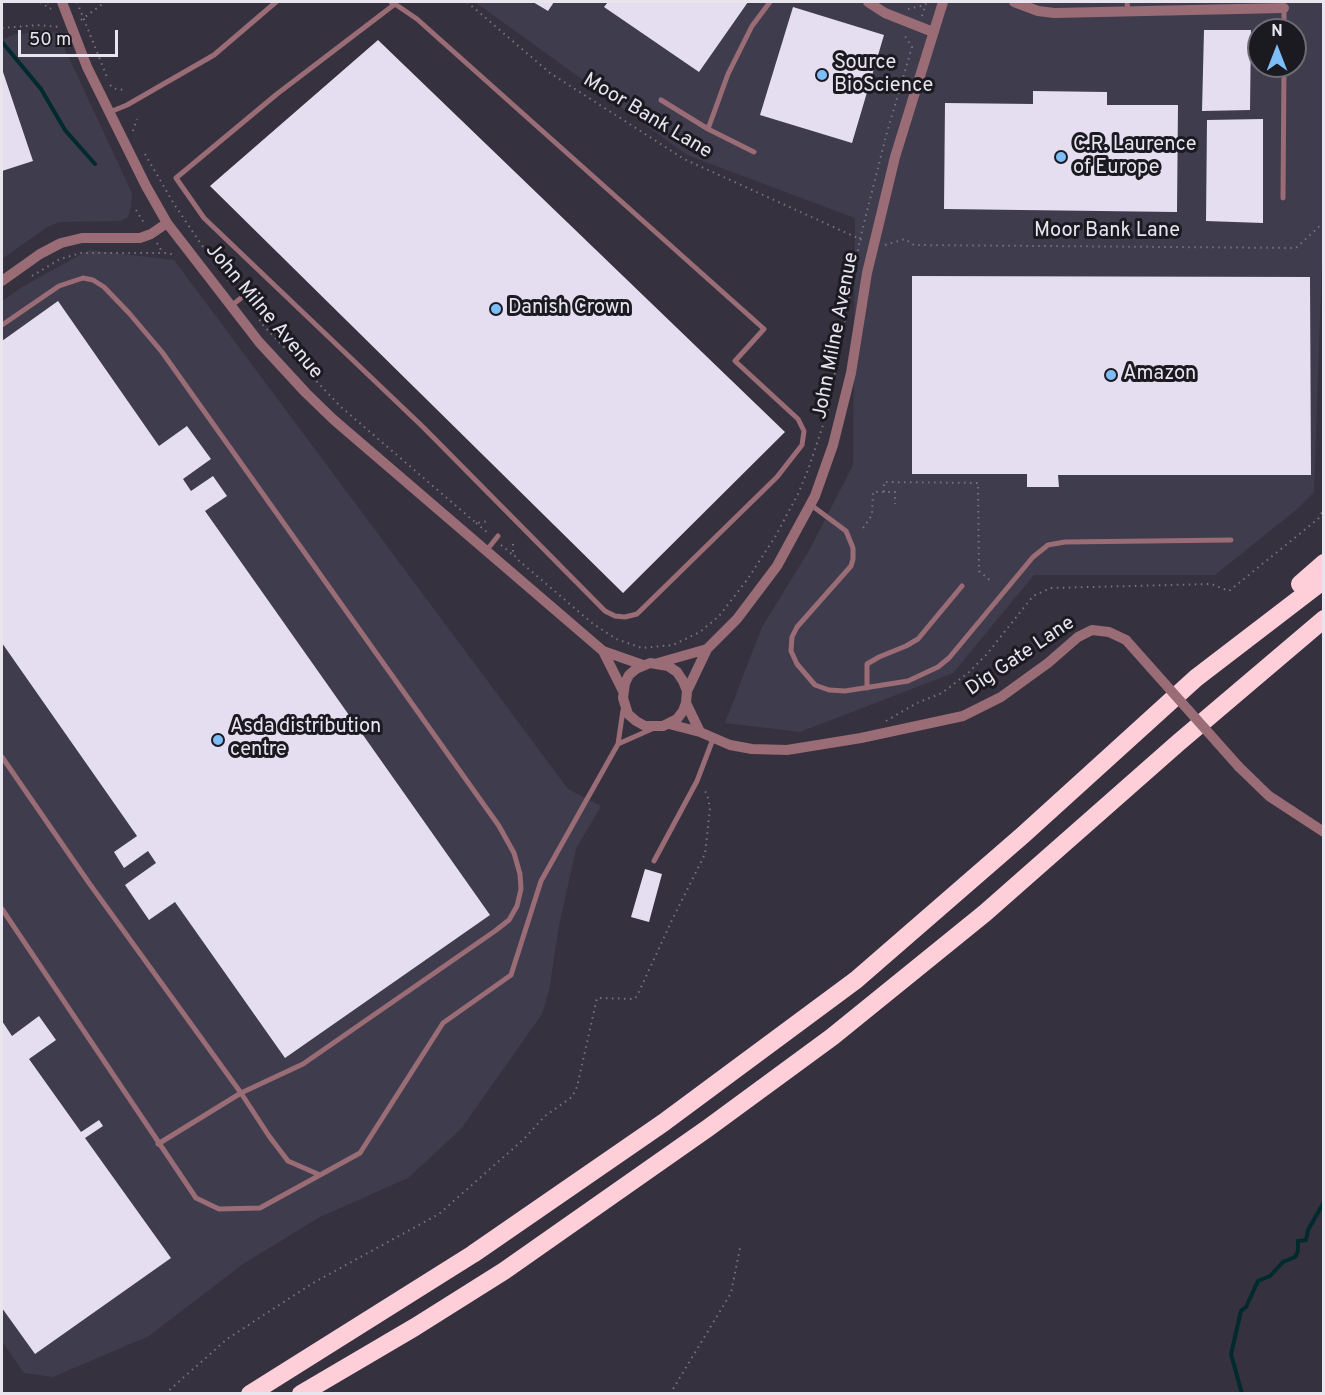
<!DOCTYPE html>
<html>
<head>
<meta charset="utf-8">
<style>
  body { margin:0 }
  #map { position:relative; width:1325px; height:1395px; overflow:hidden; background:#36313f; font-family:Overpass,sans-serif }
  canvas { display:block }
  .frame { position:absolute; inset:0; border:3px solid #e8e5ee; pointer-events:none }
  .north { position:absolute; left:1247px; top:18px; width:60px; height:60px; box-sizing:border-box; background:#1c1a21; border:2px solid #6e6b73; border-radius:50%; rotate:0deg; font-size:16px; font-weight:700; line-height:24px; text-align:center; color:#e8e5ee }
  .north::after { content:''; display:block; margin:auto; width:21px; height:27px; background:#7dbef9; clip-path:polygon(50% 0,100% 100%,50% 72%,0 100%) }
  .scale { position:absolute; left:18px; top:30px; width:100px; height:27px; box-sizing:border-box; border:3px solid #e8e5ee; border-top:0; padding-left:8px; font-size:18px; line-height:21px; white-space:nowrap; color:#e8e5ee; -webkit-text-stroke:4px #1c1a21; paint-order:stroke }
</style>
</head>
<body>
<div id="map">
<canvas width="1325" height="1395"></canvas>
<div class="frame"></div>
<div class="north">N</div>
<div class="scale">50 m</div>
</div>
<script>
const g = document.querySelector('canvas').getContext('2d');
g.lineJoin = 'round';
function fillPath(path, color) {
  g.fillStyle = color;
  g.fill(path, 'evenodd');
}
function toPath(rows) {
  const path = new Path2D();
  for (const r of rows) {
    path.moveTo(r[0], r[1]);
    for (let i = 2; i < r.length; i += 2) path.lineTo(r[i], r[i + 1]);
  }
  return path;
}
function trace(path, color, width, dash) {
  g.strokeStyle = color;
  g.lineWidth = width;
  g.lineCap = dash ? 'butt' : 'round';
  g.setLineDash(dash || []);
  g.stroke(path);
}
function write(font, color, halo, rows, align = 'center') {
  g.font = font + ' Overpass,sans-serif';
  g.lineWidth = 6;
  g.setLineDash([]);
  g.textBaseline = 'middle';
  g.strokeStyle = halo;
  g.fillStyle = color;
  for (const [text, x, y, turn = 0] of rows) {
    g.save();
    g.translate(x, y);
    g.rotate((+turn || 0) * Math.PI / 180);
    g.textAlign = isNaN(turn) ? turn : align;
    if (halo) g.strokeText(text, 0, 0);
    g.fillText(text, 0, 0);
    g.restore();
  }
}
fillPath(toPath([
  [475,2,1323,2,1324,200,1314,492,1296,510,1215,575,1034,575,953,673,800,732,725,723,762,627,810,549,853,465,855,218,687,155],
  [1259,30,1295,30,1295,66,1259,66],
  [57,32,132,193,131,207,128,217,120,221,59,222,47,227,2,259,2,40,15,34],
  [89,250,174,260,568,789,601,806,576,849,559,926,549,991,542,1014,461,1129,408,1178,320,1217,243,1264,149,1336,53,1377,24,1373,2,1341,2,301,22,287]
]), '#3f3c4d');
trace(toPath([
  [2,42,41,89,65,130,95,164],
  [1242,1394,1231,1354,1241,1311,1246,1307,1258,1281,1270,1276,1283,1262,1295,1257,1298,1251,1298,1241,1306,1240,1308,1230,1324,1202]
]), '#012a2f', 4);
fillPath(toPath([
  [533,2,554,2,548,11],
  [608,2,748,2,699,72,604,7],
  [793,7,884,35,852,143,760,115],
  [1204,30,1251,30,1250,110,1202,111],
  [378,40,785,432,623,593,210,186],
  [2,69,33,161,2,171],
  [1033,91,1107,92,1107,105,1178,105,1177,212,944,209,945,103,1033,104],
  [1263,119,1263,223,1206,221,1207,120],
  [912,276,1310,277,1311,475,1058,475,1059,487,1027,487,1027,474,912,474],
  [58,301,159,446,187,426,211,459,183,479,191,491,213,476,227,496,205,511,490,915,285,1058,175,902,149,920,125,885,156,863,148,851,124,868,114,852,137,836,2,643,2,341],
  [645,869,662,874,649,922,631,917],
  [39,1016,56,1040,29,1059,81,1132,99,1120,103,1126,85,1138,171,1258,35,1354,2,1308,2,1021,12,1036]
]), '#e5def1');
trace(toPath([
  [40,2,51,9],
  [48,2,50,8],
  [77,2,107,77],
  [467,2,550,73,684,159,862,240],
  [908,9,921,6,927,2],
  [922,16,926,4],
  [81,20,105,2],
  [2,28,38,25,59,27],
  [110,85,116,89,125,90],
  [133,131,137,119],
  [145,154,174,204,207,253],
  [136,210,144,223],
  [157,243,163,253],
  [885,245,905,239,914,245,1296,248,1324,222],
  [32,276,60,259,81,253,168,253,176,256],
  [227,280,240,281],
  [259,308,258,316,261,323,341,407,476,523,490,521],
  [884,492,884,482,978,483,979,571,992,582],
  [476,523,488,533],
  [863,528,872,515,873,492,895,492,895,504],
  [513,544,513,553,517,559,592,623,616,639,642,648,673,645,700,632,719,616,747,580,775,537,798,494,808,470,828,410,860,239,886,136,912,47,903,33],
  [501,545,513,555],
  [886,721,917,703,942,693,968,673,987,654,1033,596,1051,588,1211,584,1229,591,1318,519,1324,509],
  [165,1394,227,1339,313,1283,439,1214,524,1139,545,1116,572,1097,577,1087,597,998,634,999,637,996,673,918,705,854,710,808,707,794,704,790],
  [670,1394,731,1293,740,1248]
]), '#77737f', 2, [1.5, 4.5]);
trace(toPath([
  [391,2,395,4,417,19,764,329,735,361,798,419,804,431,802,445,777,477,637,614,625,617,615,616,605,611,423,427,204,218,176,178,277,94,395,4],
  [1127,2,1128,12],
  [1284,30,1284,8],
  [661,100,708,129,754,152],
  [110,112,127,105,214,55,276,2],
  [708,129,728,74,752,26,770,2],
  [1283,198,1284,66],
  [231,306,246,294],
  [2,325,59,286,83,278,93,280,104,287,129,313,162,352,499,826,514,853,520,874,521,889,517,906,509,920,495,931,303,1064,241,1093,158,1144],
  [811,505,846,531,853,548,853,559,851,566,797,627,792,637,791,651,797,664,815,685,829,690,845,691,908,681,938,667,949,658,1033,557,1048,545,1065,542,1231,540],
  [486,551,498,536],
  [867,688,867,664,879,657,906,646,918,639,962,586],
  [618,744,652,729],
  [2,757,89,883,241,1093,269,1136,288,1161,320,1175],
  [654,861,697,781,713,739],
  [2,909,196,1198,219,1209,260,1208,360,1153,443,1023,511,975,541,881,618,744,623,710]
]), '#9a6c75', 5);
trace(toPath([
  [62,2,87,67,146,186,167,223,259,342,306,393,334,420,603,651,643,665],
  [868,2,885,13,933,32],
  [1014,2,1038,11,1054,13,1284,8],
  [2,281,40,254,61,243,82,238,140,238,151,234,167,223],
  [603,651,623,691],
  [658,663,707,649],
  [687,691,683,681,677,672,668,666,650,663,636,669,629,675,625,683,623,698,628,714,636,721,645,726,663,726,677,719,683,711,686,703,687,691,707,649,737,619,777,566,815,496,833,445,851,373,867,273,895,157,943,2],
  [669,724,700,732,686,703],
  [700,732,730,745,752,749,787,750,861,738,963,716,1001,697,1048,663,1078,637,1092,630,1109,632,1126,640],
  [1239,767,1269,796,1324,832]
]), '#9a6c75', 10);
trace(toPath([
  [1300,584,1324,563],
  [250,1394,473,1254,663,1123,856,980,1023,835,1196,678,1324,580],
  [301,1394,415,1327,504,1271,708,1128,832,1037,985,913,1178,743,1324,619]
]), '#fecfd8', 18);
trace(toPath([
  [1126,640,1239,767]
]), '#9a6c75', 10);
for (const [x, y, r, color] of [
  [822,75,6,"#7dbef9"],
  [1061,157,6,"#7dbef9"],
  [496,309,6,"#7dbef9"],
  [1111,375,6,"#7dbef9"],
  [218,740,6,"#7dbef9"]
]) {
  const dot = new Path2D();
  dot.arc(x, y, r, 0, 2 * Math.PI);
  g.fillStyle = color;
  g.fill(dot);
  trace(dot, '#1c1a21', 2);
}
write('20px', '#e8e5ee', '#1c1a21', [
  ["Source",834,64],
  ["BioScience",834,87],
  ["C.R. Laurence",1073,146],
  ["of Europe",1073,169],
  ["Danish Crown",508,309],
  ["Amazon",1123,375],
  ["Asda distribution",230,728],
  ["centre",230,751]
], 'left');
write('20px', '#e8e5ee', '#1c1a21', [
  ["Moor Bank Lane",647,117,31],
  ["Moor Bank Lane",1107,232],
  ["John Milne Avenue",263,312,50],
  ["John Milne Avenue",837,336,-79],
  ["Dig Gate Lane",1021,657,-34]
]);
</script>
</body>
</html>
